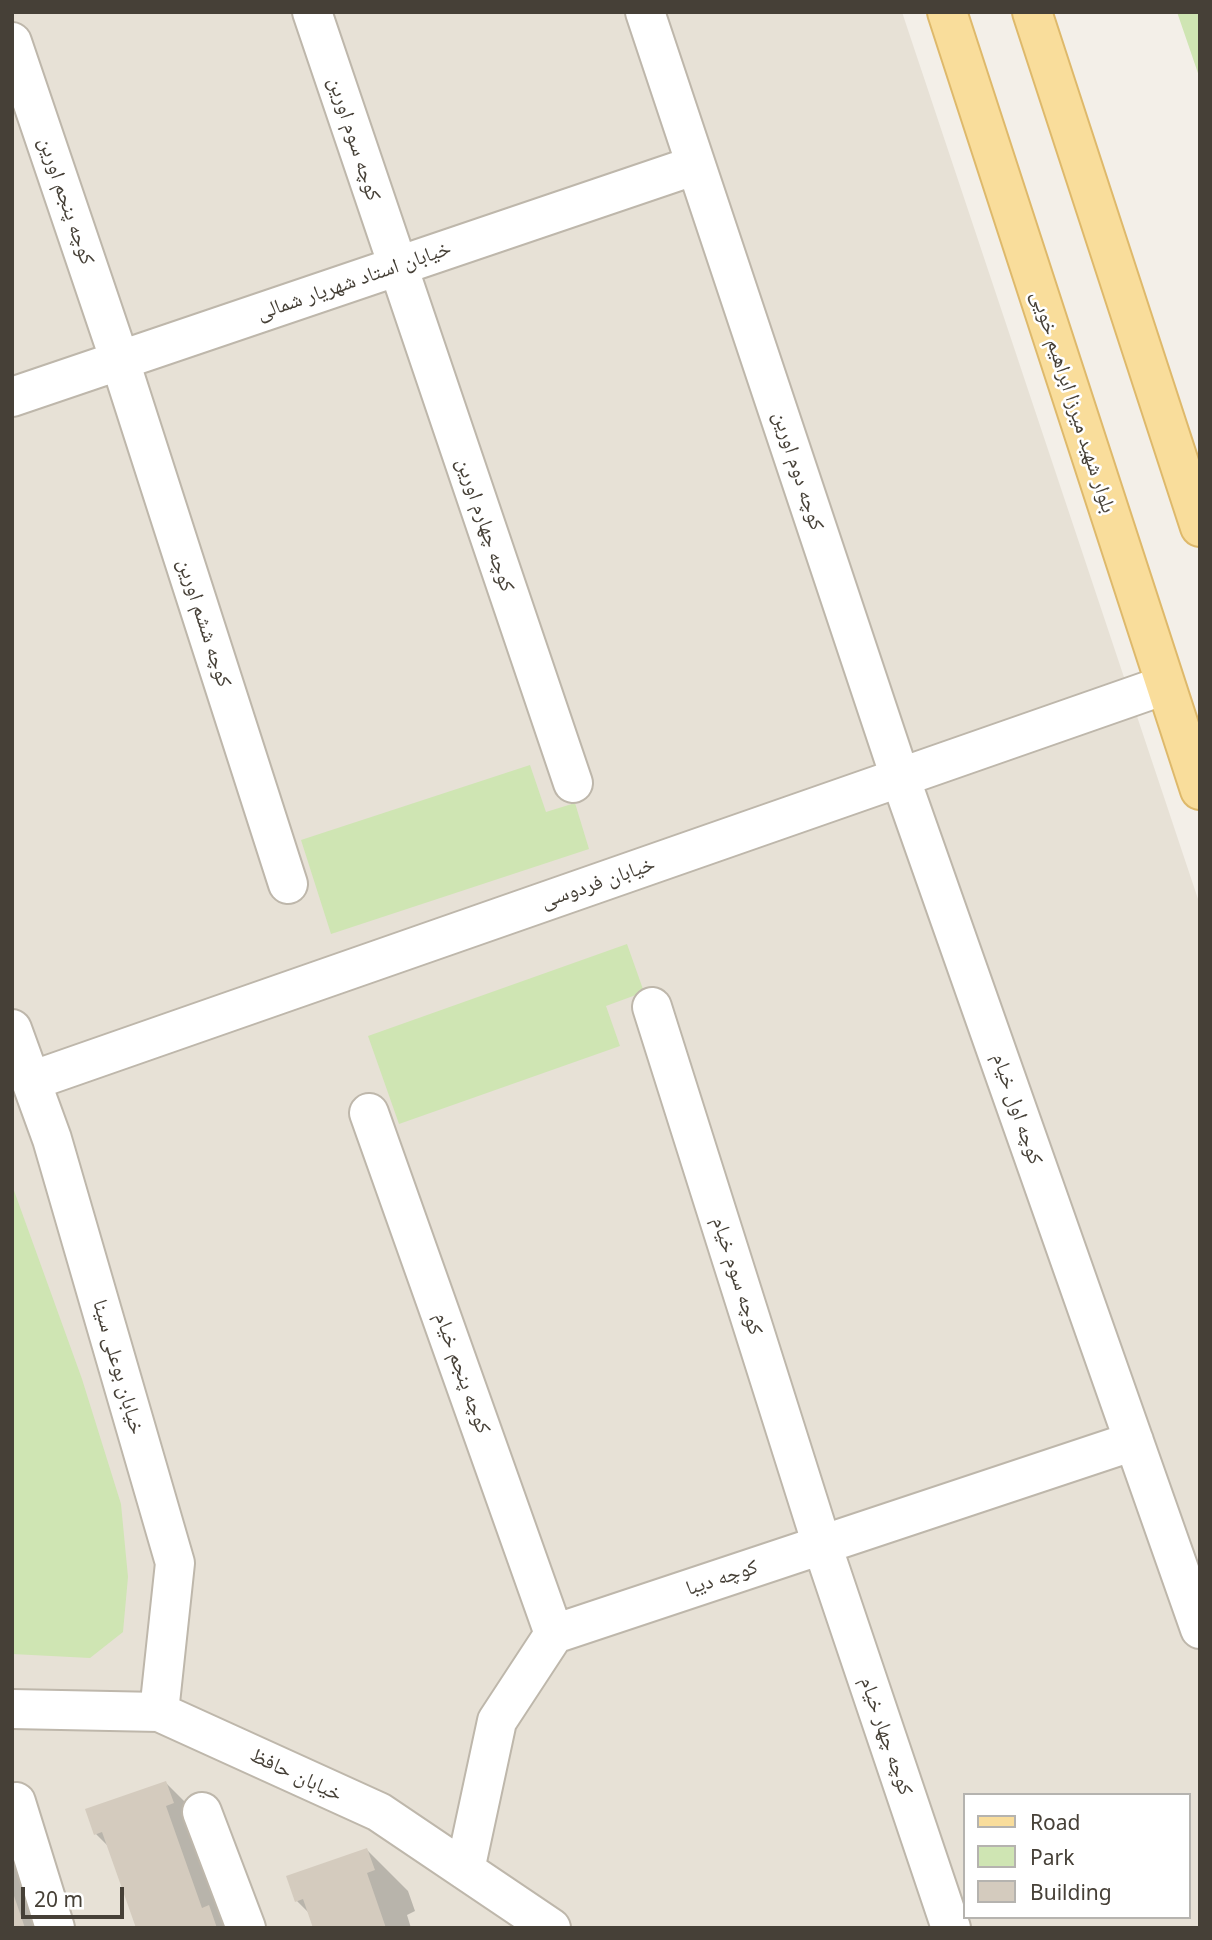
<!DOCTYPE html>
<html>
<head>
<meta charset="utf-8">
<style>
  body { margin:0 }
  #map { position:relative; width:1212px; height:1940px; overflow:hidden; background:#f3efe8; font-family:"Noto Sans",sans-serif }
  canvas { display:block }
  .frame { position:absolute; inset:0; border:14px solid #464037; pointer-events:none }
  .legend { position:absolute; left:963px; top:1793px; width:228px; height:126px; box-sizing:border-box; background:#fff; border:2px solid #b5b3af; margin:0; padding:9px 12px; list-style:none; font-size:21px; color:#464037 }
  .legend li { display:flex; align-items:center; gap:14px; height:35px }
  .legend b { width:35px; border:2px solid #b5b3af }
  .scale { position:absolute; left:21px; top:1887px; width:103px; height:32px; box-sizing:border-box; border:4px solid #464037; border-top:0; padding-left:9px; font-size:21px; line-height:24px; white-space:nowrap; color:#464037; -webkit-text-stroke:5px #fff; paint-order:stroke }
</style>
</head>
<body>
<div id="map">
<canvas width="1212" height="1940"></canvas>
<div class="frame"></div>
<ul class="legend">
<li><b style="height:9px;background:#f9dd9b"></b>Road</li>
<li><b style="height:19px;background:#cfe5b3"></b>Park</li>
<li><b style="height:19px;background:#d4cbbe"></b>Building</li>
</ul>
<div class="scale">20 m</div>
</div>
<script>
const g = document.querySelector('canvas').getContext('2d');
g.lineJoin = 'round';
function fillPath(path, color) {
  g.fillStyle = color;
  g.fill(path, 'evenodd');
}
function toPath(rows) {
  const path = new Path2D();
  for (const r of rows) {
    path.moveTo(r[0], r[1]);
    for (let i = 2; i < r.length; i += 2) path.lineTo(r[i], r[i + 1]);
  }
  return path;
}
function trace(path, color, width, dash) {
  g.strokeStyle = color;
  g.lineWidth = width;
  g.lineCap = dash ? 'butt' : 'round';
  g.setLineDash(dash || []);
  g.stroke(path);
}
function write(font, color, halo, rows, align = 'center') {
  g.font = font + ' "Noto Sans","Noto Naskh Arabic",sans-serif';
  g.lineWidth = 5;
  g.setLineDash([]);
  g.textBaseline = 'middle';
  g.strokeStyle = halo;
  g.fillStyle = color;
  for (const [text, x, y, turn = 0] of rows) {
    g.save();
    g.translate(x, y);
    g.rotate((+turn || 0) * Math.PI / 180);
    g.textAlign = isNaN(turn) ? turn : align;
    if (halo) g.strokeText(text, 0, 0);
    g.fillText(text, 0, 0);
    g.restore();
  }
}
fillPath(toPath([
  [12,12,902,12,1200,905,1200,1928,12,1928],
  [965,1795,1189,1795,1189,1917,965,1917]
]), '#e7e1d6');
fillPath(toPath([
  [1177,12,1200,12,1200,79],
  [530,765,546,812,575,803,589,849,331,934,301,840],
  [627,944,644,992,606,1006,620,1046,399,1124,368,1036],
  [12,1185,82,1379,121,1504,128,1577,123,1632,90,1658,12,1654]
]), '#cfe5b3');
fillPath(toPath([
  [166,1783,207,1824,234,1928,138,1928,110,1848,96,1834],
  [12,1829,51,1928,12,1928],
  [367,1850,408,1891,415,1911,407,1915,411,1928,315,1928,311,1915,297,1901]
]), '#0003');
fillPath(toPath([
  [166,1781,174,1803,166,1806,202,1908,209,1905,217,1928,136,1928,102,1832,94,1835,85,1809],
  [367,1848,375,1870,367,1873,386,1928,313,1928,303,1899,295,1902,286,1876],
  [12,1893,13,1893,25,1928,12,1928]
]), '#d4cbbe');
const minor = toPath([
  [312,12,573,783],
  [645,12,900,777,1200,1629],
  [12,42,120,361,288,884],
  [12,397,696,165],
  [652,1007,822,1545,951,1928],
  [12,1029,52,1139,175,1563,159,1712],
  [31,1081,1165,685],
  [369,1113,554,1634],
  [12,1709,159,1712,379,1812,551,1928],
  [16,1802,55,1928],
  [202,1812,246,1928],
  [465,1870,497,1721,554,1634,1134,1441]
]);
const major = toPath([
  [947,12,1200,790],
  [1032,12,1200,527]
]);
trace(minor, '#beb7ab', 42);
trace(major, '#deb96b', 42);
trace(minor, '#fff', 38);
trace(major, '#f9dd9b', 38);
write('21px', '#464037', '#fff', [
  ["کوچه سوم اورین",354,139,72],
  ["کوچه پنجم اورین",66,201,71],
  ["خیابان استاد شهریار شمالی",354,281,-19],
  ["بلوار شهید میرزا ابراهیم خویی",1073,402,72],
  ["کوچه دوم اورین",798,471,72],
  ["کوچه چهارم اورین",485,525,71],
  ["کوچه ششم اورین",204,623,72],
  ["خیابان فردوسی",598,883,-19],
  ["کوچه اول خیام",1017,1109,71],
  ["کوچه سوم خیام",737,1276,72],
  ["خیابان بوعلی سینا",118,1367,74],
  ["کوچه پنجم خیام",462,1373,70],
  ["کوچه دیبا",722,1578,-18],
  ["کوچه چهار خیام",886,1736,71],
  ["خیابان حافظ",296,1775,25]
]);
</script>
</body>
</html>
